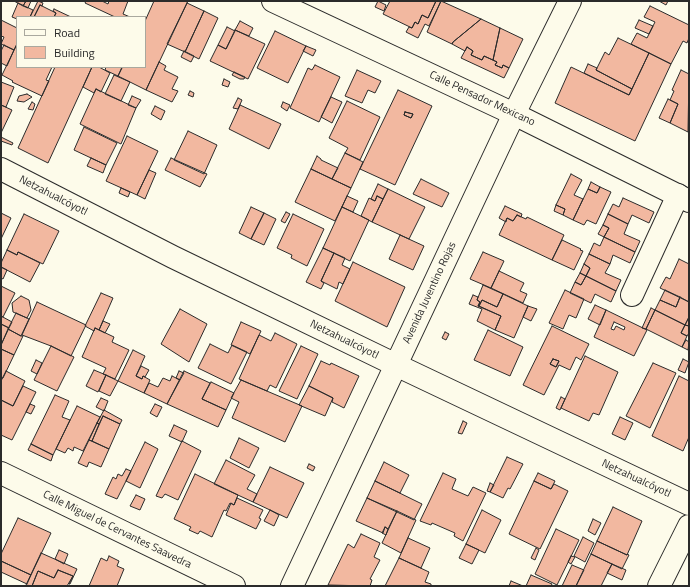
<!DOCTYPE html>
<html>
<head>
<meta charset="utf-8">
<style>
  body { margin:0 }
  #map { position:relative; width:690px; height:587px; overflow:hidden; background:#fdfbea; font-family:"Titillium Web",sans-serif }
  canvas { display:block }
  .frame { position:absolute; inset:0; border:2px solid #2b2b2b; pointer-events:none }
  .legend { position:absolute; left:16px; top:16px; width:130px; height:52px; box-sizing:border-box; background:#fdfbea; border:1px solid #a9a89e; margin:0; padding:5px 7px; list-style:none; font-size:12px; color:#2b2b2b }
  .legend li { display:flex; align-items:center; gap:8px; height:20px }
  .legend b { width:20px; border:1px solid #a9a89e }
</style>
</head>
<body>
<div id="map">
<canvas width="690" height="587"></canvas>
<div class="frame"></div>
<ul class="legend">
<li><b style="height:5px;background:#fdfbea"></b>Road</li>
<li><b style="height:11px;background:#f2b8a0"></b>Building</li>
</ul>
</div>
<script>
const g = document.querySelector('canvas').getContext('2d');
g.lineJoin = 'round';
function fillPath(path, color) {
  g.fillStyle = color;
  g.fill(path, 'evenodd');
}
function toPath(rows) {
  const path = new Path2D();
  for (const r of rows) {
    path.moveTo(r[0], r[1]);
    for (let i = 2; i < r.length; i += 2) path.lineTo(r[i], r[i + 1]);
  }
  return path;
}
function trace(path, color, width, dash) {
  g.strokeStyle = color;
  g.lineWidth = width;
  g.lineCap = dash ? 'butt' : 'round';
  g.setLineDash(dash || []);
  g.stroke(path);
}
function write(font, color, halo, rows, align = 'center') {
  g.font = font + ' "Titillium Web",sans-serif';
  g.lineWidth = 3;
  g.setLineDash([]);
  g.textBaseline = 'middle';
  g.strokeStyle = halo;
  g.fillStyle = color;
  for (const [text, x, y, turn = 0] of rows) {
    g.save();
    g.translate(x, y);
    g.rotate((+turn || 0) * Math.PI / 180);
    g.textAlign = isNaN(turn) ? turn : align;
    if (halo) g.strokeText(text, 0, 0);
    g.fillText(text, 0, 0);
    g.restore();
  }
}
const building = toPath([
  [14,1,26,1,23,6,14,1],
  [26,1,31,1,28,8,23,6,26,1],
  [38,1,43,3,42,6,40,5,34,17,30,17,38,1],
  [86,1,102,1,108,4,109,1,128,1,123,14,130,17,115,17,85,3,86,1],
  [154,1,188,1,146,90,118,76,122,67,145,67,145,21,154,1],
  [378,1,386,5,384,11,375,7,378,1],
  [390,1,436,1,428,18,422,15,418,24,415,22,412,28,383,14,390,1],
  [436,1,441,1,429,26,425,24,418,38,406,32,409,27,412,28,415,22,418,24,422,15,428,18,436,1],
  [441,1,481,19,453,42,452,44,427,32,441,1],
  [659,1,668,1,666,5,659,1],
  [18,3,33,10,30,17,17,17,17,19,12,17,18,3],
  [187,3,204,11,185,52,167,44,187,3],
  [40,5,56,13,54,17,34,17,40,5],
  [650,6,689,25,689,38,687,43,683,41,671,64,631,44,637,33,647,38,655,22,644,17,650,6],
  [54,9,71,17,54,17,56,13,53,11,54,9],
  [204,11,218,18,199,59,185,52,204,11],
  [481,19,500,28,493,60,484,56,482,60,471,55,473,51,467,47,465,51,452,44,453,42,481,19],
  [1,20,17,28,17,44,14,50,1,44,4,37,1,36,1,20],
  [639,20,653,26,649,34,635,28,639,20],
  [240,21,253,28,249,36,235,30,240,21],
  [227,27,235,31,226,49,218,45,227,27],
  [500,28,523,39,509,68,503,65,502,68,495,65,497,62,493,60,500,28],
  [235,30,265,44,248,79,210,61,218,45,226,49,235,30],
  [275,31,306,46,288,83,257,68,275,31],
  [618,38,649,53,632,89,596,70,605,52,609,55,618,38],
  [17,44,17,67,52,67,46,80,49,81,42,96,12,82,13,81,2,75,17,44],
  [4,45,14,50,7,66,1,63,1,51,4,45],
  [306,46,316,50,313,56,303,51,306,46],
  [467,47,473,51,471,55,482,60,484,56,497,62,495,65,502,68,503,65,509,68,504,78,461,58,467,47],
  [184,51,194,56,191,62,181,57,184,51],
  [649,53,671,64,635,141,555,103,571,67,629,95,649,53],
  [159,62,166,66,164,70,178,77,172,89,178,91,172,102,146,90,159,62],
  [588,64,597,68,596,70,632,89,629,95,584,73,588,64],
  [315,65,340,77,319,122,290,108,308,68,312,70,315,65],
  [55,67,92,67,48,163,18,148,55,67],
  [92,67,99,67,110,73,101,92,96,89,94,93,83,87,92,67],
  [106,67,119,67,122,68,118,76,105,70,106,67],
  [357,70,381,81,375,93,368,90,362,103,345,96,357,70],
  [681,70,689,74,688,132,670,123,678,104,670,100,674,91,672,90,681,70],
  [234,72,245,77,244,79,240,79,232,75,234,72],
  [114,75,130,82,121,101,105,94,114,75],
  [224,79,230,82,228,87,222,85,224,79],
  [1,82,14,87,6,107,1,105,1,82],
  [96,89,136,108,121,144,80,124,96,89],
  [398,90,432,106,395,185,360,169,398,90],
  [405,112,413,114,411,118,404,115,405,112],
  [190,91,194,93,193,97,188,95,190,91],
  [27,94,32,97,24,102,17,101,19,96,27,94],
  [132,96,141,100,136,108,128,105,132,96],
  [331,97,342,102,332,123,321,117,331,97],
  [238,98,242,100,238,109,233,108,238,98],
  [668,99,678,104,670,123,659,118,668,99],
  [347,101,380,117,360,160,345,153,348,148,329,138,347,101],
  [32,102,35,104,33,110,28,109,32,102],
  [283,102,290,105,287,111,281,107,283,102],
  [1,105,12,110,1,133,1,105],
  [240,105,281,124,269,149,229,129,240,105],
  [155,106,165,111,161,120,151,114,155,106],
  [405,112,413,114,411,118,404,115,405,112],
  [84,127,117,143,106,165,74,150,84,127],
  [188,131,217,145,204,174,174,160,188,131],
  [127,136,158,151,137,195,106,181,127,136],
  [1,137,13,143,12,145,1,141,1,137],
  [345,153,363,162,351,188,332,179,345,153],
  [317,156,321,159,321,160,338,168,332,179,311,169,317,156],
  [91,158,106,165,103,173,87,166,91,158],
  [171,158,207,174,200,187,165,170,171,158],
  [311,169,351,188,335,221,295,202,311,169],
  [149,170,156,173,145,199,137,195,149,170],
  [571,174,582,180,574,195,583,199,573,220,563,215,565,209,556,205,571,174],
  [421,179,449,193,442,207,413,194,421,179],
  [591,182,600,187,597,193,588,189,591,182],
  [378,184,388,189,383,199,377,196,375,201,371,199,378,184],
  [600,187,611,192,596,224,587,220,584,225,573,220,588,189,597,193,600,187],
  [121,188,130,192,128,197,119,193,121,188],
  [388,189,425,207,409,239,372,222,388,189],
  [347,196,358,201,353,212,342,207,347,196],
  [377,196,383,199,372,222,361,216,369,198,375,201,377,196],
  [623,198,654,212,649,223,632,215,628,224,608,214,613,204,619,207,623,198],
  [556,205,565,209,563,215,554,211,556,205],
  [505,206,522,214,521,217,517,215,513,221,507,218,506,222,499,218,505,206],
  [251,207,264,213,251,239,239,233,251,207],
  [342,207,369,220,350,261,323,248,342,207],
  [286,212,290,214,285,223,281,221,286,212],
  [1,213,11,218,1,239,1,213],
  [264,213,276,219,264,245,251,239,264,213],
  [24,214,59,231,43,264,18,252,17,255,7,250,24,214],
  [293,214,324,229,307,266,291,258,292,255,277,248,293,214],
  [608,214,628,224,624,234,640,241,635,252,604,237,609,228,603,225,608,214],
  [517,215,526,219,527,217,564,235,552,260,499,235,507,218,513,221,517,215],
  [603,225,609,228,604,237,598,234,603,225],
  [400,235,424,246,413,270,389,259,400,235],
  [604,237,635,252,630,263,613,255,610,264,589,254,594,243,600,246,604,237],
  [562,240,581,249,580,250,583,251,574,270,552,260,562,240],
  [323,248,334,253,321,281,324,283,321,289,306,282,323,248],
  [7,250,17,255,18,252,40,263,30,282,1,267,1,263,7,250],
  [483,252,504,261,491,288,470,279,483,252],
  [334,253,345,258,342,265,350,269,343,284,339,282,337,289,321,281,334,253],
  [589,254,610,264,605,273,621,280,616,291,586,276,590,268,584,264,589,254],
  [679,259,689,264,689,302,660,288,666,277,670,279,679,259],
  [353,262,405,287,387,327,335,301,353,262],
  [584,264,590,268,586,276,580,273,584,264],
  [1,267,7,270,3,279,1,278,1,267],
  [499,271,524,283,520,291,527,294,523,303,491,288,499,271],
  [580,273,586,276,581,285,575,282,580,273],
  [586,276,616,291,611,302,595,294,591,303,570,293,575,282,581,285,586,276],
  [483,285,503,294,497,307,482,300,479,306,478,306,480,302,477,300,483,285],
  [1,286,15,293,3,317,1,316,1,286],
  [565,290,584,299,576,318,569,315,563,329,549,323,565,290],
  [665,290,680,297,676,307,660,300,665,290],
  [101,293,113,298,99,330,95,328,94,331,85,326,101,293],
  [503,294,528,306,514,338,495,330,501,316,479,306,482,300,497,307,503,294],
  [473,295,478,297,477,300,480,302,478,306,501,316,495,330,477,321,482,309,469,304,473,295],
  [21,296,29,300,31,310,27,318,13,312,12,303,21,296],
  [680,297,689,302,689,317,685,325,655,310,660,300,676,307,680,297],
  [37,302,86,325,71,356,51,346,22,335,37,302],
  [595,305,606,310,600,325,588,319,595,305],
  [528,306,537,309,531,321,523,317,528,306],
  [651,308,655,310,646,329,642,328,651,308],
  [180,309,207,324,189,362,161,344,180,309],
  [606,310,647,330,634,356,594,337,606,310],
  [614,322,625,327,624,330,616,326,614,330,611,329,614,322],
  [655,310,685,325,681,333,687,336,682,347,646,329,655,310],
  [16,313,29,319,21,336,8,329,16,313],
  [1,316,12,322,9,328,1,324,1,316],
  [689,317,689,326,685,325,689,317],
  [103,321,110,324,105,333,99,330,103,321],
  [241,322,261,331,250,354,231,345,241,322],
  [1,324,9,328,1,345,1,324],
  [685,325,689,326,689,333,687,336,681,333,685,325],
  [552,326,589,344,581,360,576,357,570,370,559,365,544,395,523,385,552,326],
  [553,359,559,361,556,367,550,364,553,359],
  [95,328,114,337,112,342,129,350,115,379,103,374,106,368,82,357,95,328],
  [8,329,21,336,23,336,14,355,1,349,1,345,8,329],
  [488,330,523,347,510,376,474,360,488,330],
  [445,332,449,334,446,340,442,338,445,332],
  [275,333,297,344,276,388,270,385,267,391,239,379,259,335,271,341,275,333],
  [686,340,689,342,688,350,682,347,686,340],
  [210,344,228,353,232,345,247,352,231,384,198,368,210,344],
  [51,346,74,357,57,391,34,380,51,346],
  [301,346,318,354,297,399,279,391,301,346],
  [1,349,14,355,3,378,1,378,1,349],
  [133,350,145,356,136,376,142,379,143,376,150,380,144,393,118,381,133,350],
  [585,356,618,372,599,415,593,413,589,421,561,408,585,356],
  [553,359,559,361,556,367,550,364,553,359],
  [683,359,689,362,685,373,678,370,683,359],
  [36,360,42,363,37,374,31,371,36,360],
  [321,361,330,365,331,363,359,376,344,408,332,402,333,398,309,386,321,361],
  [653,363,676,373,650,428,626,416,653,363],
  [141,366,149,370,145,377,143,376,142,379,136,376,141,366],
  [94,370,106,375,98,392,86,386,94,370],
  [6,371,25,381,13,406,1,400,1,381,6,371],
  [179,371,184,373,180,380,176,378,179,371],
  [184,371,210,383,202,399,226,410,218,427,167,404,184,371],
  [106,375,118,381,110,396,99,391,106,375],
  [172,376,180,380,167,404,144,393,149,383,158,387,163,378,170,381,172,376],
  [679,376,689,381,689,437,683,451,652,436,679,376],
  [241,380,302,406,285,442,232,418,239,402,231,398,241,380],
  [211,382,234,393,226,410,202,399,211,382],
  [23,386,36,392,12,440,1,435,1,400,13,406,23,386],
  [309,386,333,398,325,416,299,405,309,386],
  [55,395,69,401,62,417,70,420,53,455,31,444,55,395],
  [561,397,565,399,560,410,556,408,561,397],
  [101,398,108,401,104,411,96,407,101,398],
  [30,404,35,406,31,414,26,412,30,404],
  [155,404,162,407,157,417,150,413,155,404],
  [77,406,100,417,83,451,74,447,73,451,68,448,65,453,56,449,77,406],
  [104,410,122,420,120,424,103,416,99,424,97,423,104,410],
  [103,416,120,424,109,449,92,441,103,416],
  [620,417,633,423,625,440,612,434,620,417],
  [463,421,467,423,462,434,458,433,463,421],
  [97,423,99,424,92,441,89,440,97,423],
  [174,425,187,431,182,442,169,436,174,425],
  [239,438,259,448,249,468,230,458,239,438],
  [89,440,109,449,101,467,89,462,87,467,78,463,89,440],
  [182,441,201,451,178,500,165,494,162,498,156,496,182,441],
  [145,442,158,449,140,488,126,481,145,442],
  [31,444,53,455,51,461,28,450,31,444],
  [507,457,523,464,510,489,508,488,503,498,490,492,507,457],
  [226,460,255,475,247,489,257,494,253,502,214,484,226,460],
  [384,462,409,475,400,493,375,481,384,462],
  [309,464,315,467,313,471,307,468,309,464],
  [270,467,304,483,287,518,253,502,270,467],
  [126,469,131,471,117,499,105,494,113,477,116,479,118,474,122,476,126,469],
  [443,473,456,479,452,489,468,496,473,487,486,493,463,541,454,536,455,533,432,523,431,525,420,521,443,473],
  [538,473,555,481,551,489,534,481,538,473],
  [195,474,238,495,234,505,230,503,226,511,224,510,212,537,200,531,198,534,189,530,191,527,174,519,195,474],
  [375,481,422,504,414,520,367,498,375,481],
  [534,481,551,489,554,484,568,491,540,549,509,534,534,481],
  [490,483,494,485,490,492,487,491,490,483],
  [136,495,145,499,140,510,130,506,136,495],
  [237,498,263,510,259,518,261,519,256,529,226,515,231,503,234,505,237,498],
  [367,498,397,511,388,529,385,527,383,533,356,521,367,498],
  [613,507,642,521,627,555,597,541,613,507],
  [270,510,279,515,274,526,264,521,270,510],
  [482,510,501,520,485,553,466,544,482,510],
  [397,511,416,520,401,553,382,543,397,511],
  [18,518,51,533,31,575,1,561,1,554,18,518],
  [593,519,601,523,595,535,588,531,593,519],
  [385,527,388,529,386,535,382,533,385,527],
  [556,529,579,540,557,585,535,574,556,529],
  [361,534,380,543,374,557,380,560,370,579,372,580,370,586,328,585,348,544,354,548,361,534],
  [583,537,594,543,585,562,574,556,583,537],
  [408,538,430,548,421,568,399,558,408,538],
  [597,541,627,555,627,554,629,555,622,569,591,554,597,541],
  [466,544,479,550,472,564,459,558,466,544],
  [536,548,539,550,535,560,531,558,536,548],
  [59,550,68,554,64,564,55,559,59,550],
  [41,553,77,569,70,584,69,584,73,576,58,570,54,578,38,571,32,586,26,585,41,553],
  [591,554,612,564,601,586,576,586,591,554],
  [109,556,119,561,117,566,124,569,117,586,89,586,101,558,107,561,109,556],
  [571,556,575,557,571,564,568,562,571,556],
  [399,558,429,572,425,582,431,584,431,586,385,586,399,558],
  [1,561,31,575,27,584,1,572,1,561],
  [612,564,626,570,622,580,607,573,612,564],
  [572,565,584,570,576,586,562,586,572,565],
  [58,570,73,576,67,586,32,586,38,571,54,578,58,570],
  [531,575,552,584,551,586,526,586,531,575],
  [511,581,523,586,509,586,511,581]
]);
fillPath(building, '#f2b8a0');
trace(building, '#2b2b2b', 1);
const minor = toPath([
  [1,169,173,257,396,365,689,504],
  [632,295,678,195],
  [1,473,234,586],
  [292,586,514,114,570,1],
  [659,586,689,526]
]);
const tertiary = toPath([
  [273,1,514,114,689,201]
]);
trace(minor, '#2b2b2b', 24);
trace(tertiary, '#2b2b2b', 24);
trace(minor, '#fdfbea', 22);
trace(tertiary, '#fdfbea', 22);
write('11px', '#2b2b2b', '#fdfbea', [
  ["Calle Pensador Mexicano",482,99,25],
  ["Netzahualcóyotl",53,196,27],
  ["Avenida Juventino Rojas",430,293,-65],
  ["Netzahualcóyotl",344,340,26],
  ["Netzahualcóyotl",636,479,25],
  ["Calle Miguel de Cervantes Saavedra",117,530,26]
]);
</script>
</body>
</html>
